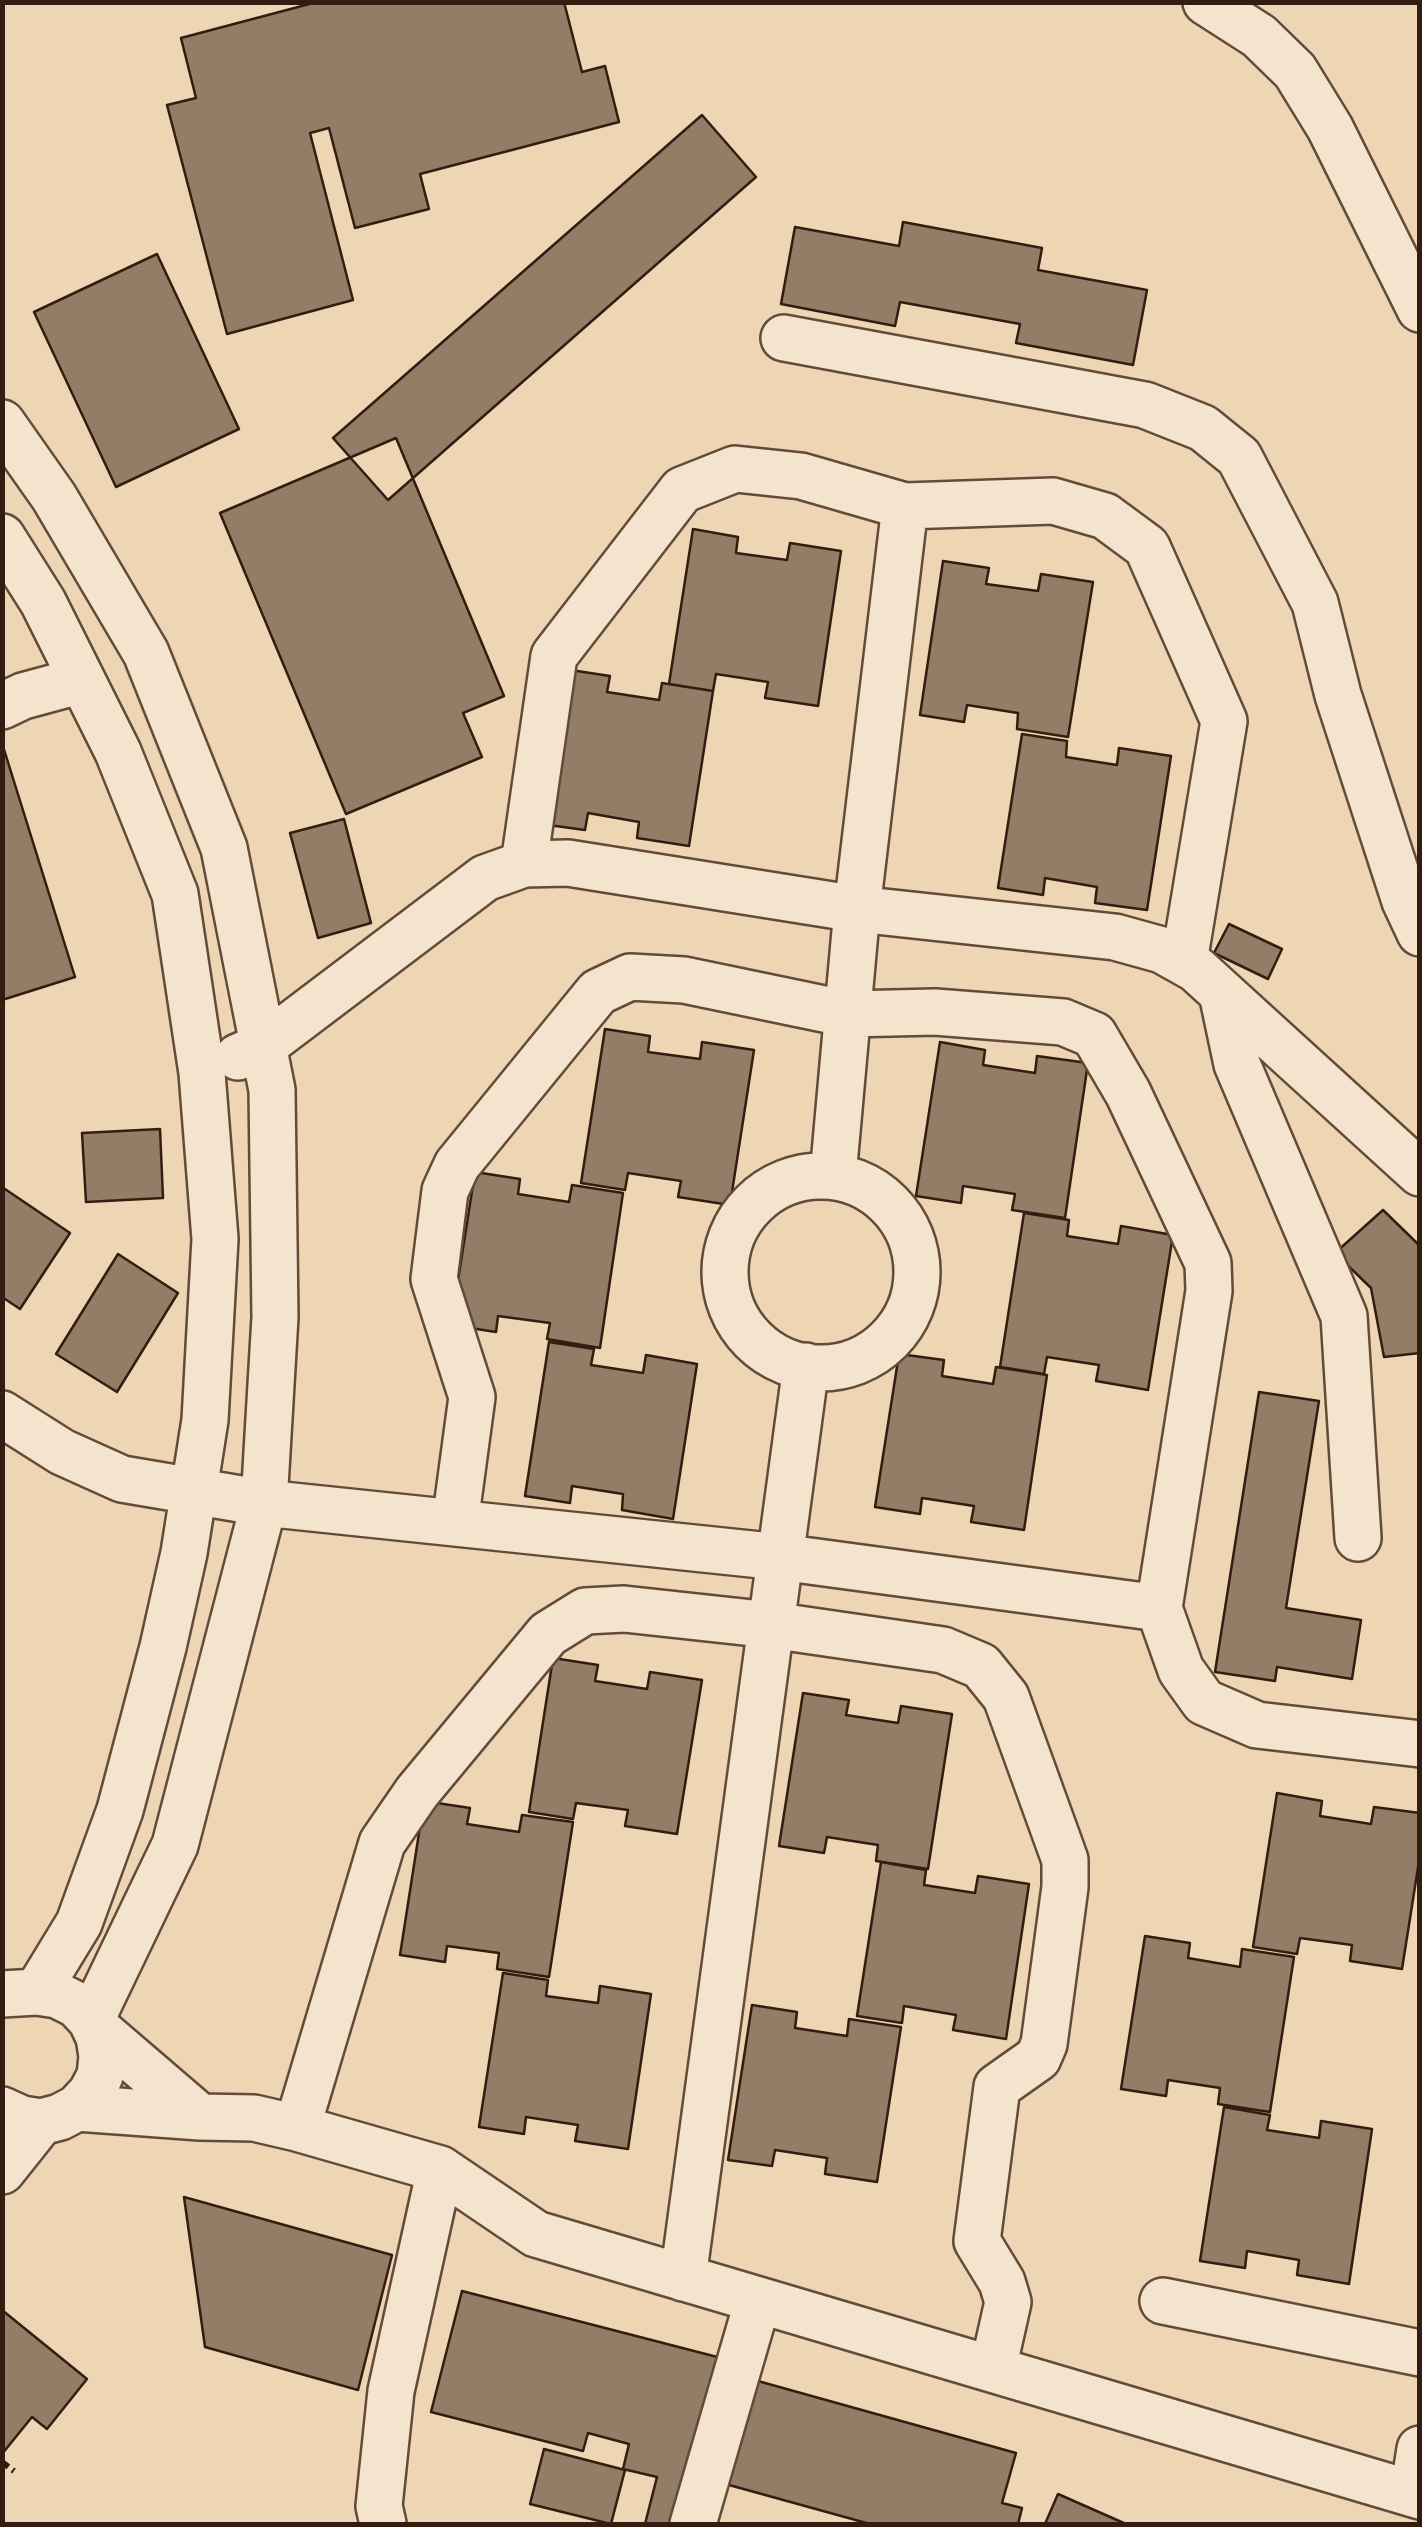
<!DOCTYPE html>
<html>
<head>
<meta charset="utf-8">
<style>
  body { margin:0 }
  #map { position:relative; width:1422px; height:2527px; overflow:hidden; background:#eed6b4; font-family:"IM FELL DW Pica",serif }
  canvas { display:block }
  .frame { position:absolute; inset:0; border:5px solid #331d11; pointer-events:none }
</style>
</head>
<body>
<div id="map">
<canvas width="1422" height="2527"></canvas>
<div class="frame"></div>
</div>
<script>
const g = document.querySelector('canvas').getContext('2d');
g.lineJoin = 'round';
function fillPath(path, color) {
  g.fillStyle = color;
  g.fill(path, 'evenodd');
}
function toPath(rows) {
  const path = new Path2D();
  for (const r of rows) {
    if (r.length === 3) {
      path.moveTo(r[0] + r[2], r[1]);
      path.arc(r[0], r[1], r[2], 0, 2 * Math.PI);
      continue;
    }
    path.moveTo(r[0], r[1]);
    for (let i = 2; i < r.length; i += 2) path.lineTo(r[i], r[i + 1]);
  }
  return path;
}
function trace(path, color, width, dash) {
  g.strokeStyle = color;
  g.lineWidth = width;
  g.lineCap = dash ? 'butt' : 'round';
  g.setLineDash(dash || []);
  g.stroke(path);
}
const building = toPath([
  [317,2,564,2,582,72,605,66,619,122,420,174,429,209,355,228,329,128,310,133,353,300,227,334,167,105,196,98,181,38,317,2],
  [702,115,756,177,388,500,333,438,702,115],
  [903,222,1042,248,1038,270,1147,290,1133,365,1016,343,1020,324,900,302,895,326,781,304,795,227,899,246,903,222],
  [157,254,239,429,116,487,34,312,157,254],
  [396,438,504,696,463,713,482,757,346,814,220,513,396,438],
  [693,529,738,537,736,553,787,560,790,543,841,551,818,706,765,698,768,682,716,674,713,691,669,684,693,529],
  [943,561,989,568,986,584,1038,591,1041,574,1093,582,1068,737,1017,729,1018,713,967,705,964,722,920,715,943,561],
  [564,669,610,676,607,692,659,700,662,683,713,691,689,846,637,838,639,822,588,813,585,830,541,824,564,669],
  [1022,734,1067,741,1066,757,1117,765,1119,748,1171,756,1147,910,1095,903,1097,887,1045,878,1043,895,998,888,1022,734],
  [2,743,75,977,2,1000,2,743],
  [344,819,371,923,318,938,290,833,344,819],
  [1229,924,1282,949,1268,979,1214,953,1229,924],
  [605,1029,650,1036,648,1052,700,1059,702,1042,754,1050,730,1205,678,1197,681,1181,628,1173,625,1190,581,1183,605,1029],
  [940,1042,985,1050,983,1065,1035,1073,1037,1056,1088,1063,1065,1218,1012,1210,1015,1194,963,1186,961,1203,916,1196,940,1042],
  [160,1129,163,1198,86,1202,82,1133,160,1129],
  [475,1172,520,1179,518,1194,569,1202,572,1185,623,1193,600,1348,547,1339,550,1323,498,1316,496,1332,451,1325,475,1172],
  [2,1187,70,1233,20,1309,2,1297,2,1187],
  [1383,1210,1420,1246,1420,1353,1384,1357,1371,1288,1335,1253,1383,1210],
  [1024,1213,1069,1220,1067,1236,1118,1244,1121,1226,1173,1235,1148,1390,1096,1381,1099,1365,1047,1357,1044,1374,1000,1367,1024,1213],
  [118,1254,178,1293,117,1392,56,1354,118,1254],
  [549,1342,594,1349,591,1365,643,1373,646,1355,697,1364,673,1519,622,1510,623,1494,572,1486,570,1503,525,1496,549,1342],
  [899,1354,944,1360,942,1376,993,1384,996,1367,1047,1375,1024,1530,971,1522,974,1506,922,1498,920,1514,875,1507,899,1354],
  [1259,1392,1319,1401,1286,1608,1361,1620,1352,1679,1277,1667,1275,1681,1215,1672,1259,1392],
  [553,1658,598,1665,595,1681,647,1689,650,1672,702,1680,677,1834,625,1826,628,1810,576,1803,573,1819,529,1812,553,1658],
  [803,1693,849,1700,846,1715,898,1723,901,1706,952,1714,928,1869,876,1861,878,1845,827,1837,824,1853,779,1846,803,1693],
  [1277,1793,1322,1801,1320,1816,1371,1824,1374,1807,1420,1813,1420,1855,1402,1969,1350,1961,1352,1945,1300,1938,1297,1954,1253,1947,1277,1793],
  [424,1801,470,1808,467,1824,519,1832,522,1815,573,1822,549,1977,497,1969,499,1953,447,1946,445,1962,400,1955,424,1801],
  [881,1862,926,1870,924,1885,975,1893,978,1876,1029,1884,1006,2039,953,2030,956,2015,904,2006,902,2023,857,2016,881,1862],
  [1145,1936,1190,1943,1188,1958,1240,1967,1242,1949,1294,1957,1270,2112,1218,2104,1220,2088,1168,2080,1166,2096,1121,2089,1145,1936],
  [503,1973,548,1980,546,1996,598,2003,600,1986,651,1994,628,2149,575,2141,578,2125,526,2117,524,2134,479,2127,503,1973],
  [752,2005,797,2012,795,2028,847,2036,849,2019,901,2027,877,2182,825,2174,827,2158,775,2150,772,2166,728,2160,752,2005],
  [1224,2107,1270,2115,1267,2130,1319,2138,1321,2121,1372,2129,1349,2284,1297,2275,1299,2260,1247,2251,1245,2268,1200,2261,1224,2107],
  [184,2197,392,2255,358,2390,205,2347,184,2197],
  [462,2291,725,2359,679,2524,645,2524,657,2477,623,2469,629,2444,588,2433,583,2451,431,2412,462,2291],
  [2,2310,87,2379,47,2429,32,2417,2,2454,2,2310],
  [740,2376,1016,2453,1002,2503,1022,2508,1018,2524,870,2524,711,2480,740,2376],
  [544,2449,625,2470,611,2524,530,2504,544,2449],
  [1058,2494,1126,2524,1045,2524,1058,2494]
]);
fillPath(building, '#947d66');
trace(building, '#331d11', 2.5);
const minor = toPath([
  [1206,2,1259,36,1295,71,1330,128,1420,309],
  [784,338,1145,405,1203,428,1239,457,1315,603,1338,695,1405,901,1420,933],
  [2,423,54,497,146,653,224,848,272,1090,275,1317,264,1503,175,1845,91,2020],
  [2,537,43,602,118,752,175,894,202,1073,215,1239,205,1420,184,1553,163,1647,120,1810,79,1923,37,1992],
  [2,706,23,696,82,680],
  [524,864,554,656,682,490,735,469,801,476,905,506,1053,501,1105,516,1147,547,1224,721,1184,962],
  [1222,993,1237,1064,1344,1316,1358,1538],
  [238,1057,263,1046,485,878,524,864,568,863,857,909,1115,937,1162,950,1196,969,1420,1173],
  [821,1272,96],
  [833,1176,857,909,905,506],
  [2,1414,62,1452,122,1479,264,1503,780,1557,1159,1608],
  [455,1523,472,1397,434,1279,445,1191,457,1165,598,992,630,977,684,980,848,1014,935,1012,1063,1022,1094,1035,1128,1093,1208,1263,1209,1291,1159,1608,1181,1670,1204,1702,1257,1725,1420,1744],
  [2,1994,37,1992,57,1995,77,2005,91,2020,99,2037,102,2056,100,2076,91,2093,77,2108,60,2117,41,2122,22,2119,2,2110],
  [94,2026,200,2117,254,2118,297,2128,440,2169,536,2234,1420,2496],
  [77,2108,200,2117],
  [297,2128,382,1843,417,1792,548,1634,585,1611,624,1609,771,1625,943,1650,981,1666,1006,1697,1065,1860,1065,1887,1044,2044,1038,2058,997,2087,977,2241,1002,2282,1008,2302,993,2369],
  [2,2171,41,2122],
  [683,2278,806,1366],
  [1163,2301,1420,2353],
  [1413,2494,1420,2449],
  [383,2524,379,2506,391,2391,440,2169],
  [693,2524,758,2300]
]);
trace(minor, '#624b3a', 50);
trace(toPath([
  [2,2462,14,2471]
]), '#331d11', 6, [8, 5]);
trace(minor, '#f4e4ce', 45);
</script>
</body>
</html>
